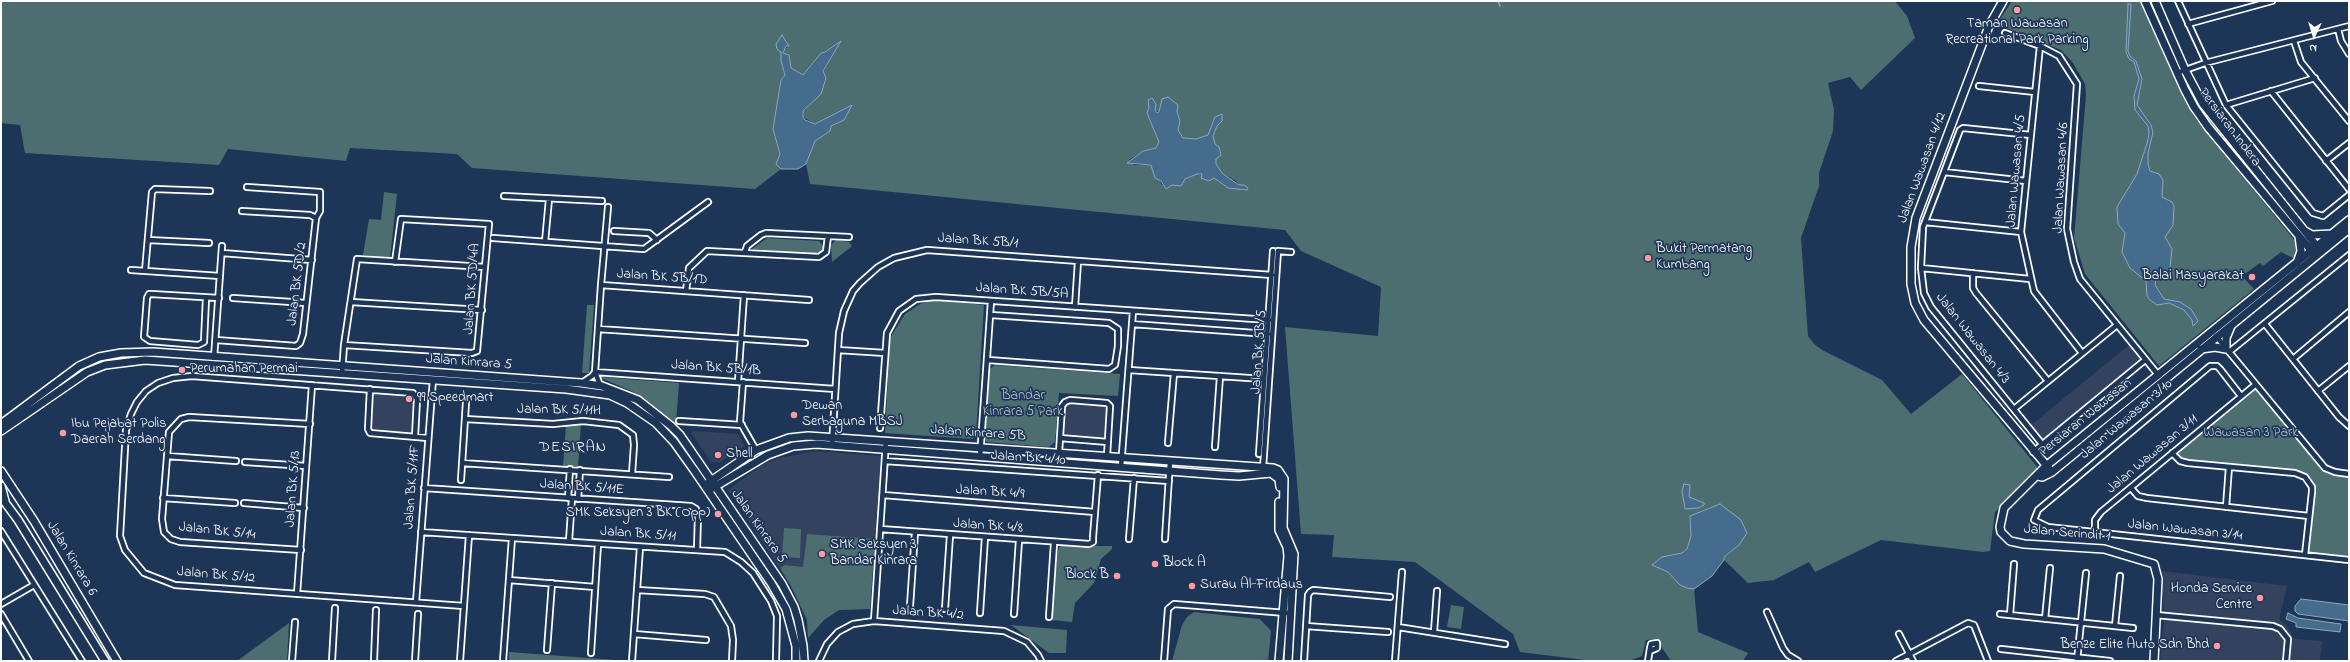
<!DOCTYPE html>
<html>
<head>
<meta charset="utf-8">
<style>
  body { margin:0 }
  #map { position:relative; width:2350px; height:662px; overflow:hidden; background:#1d3557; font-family:"Indie Flower",sans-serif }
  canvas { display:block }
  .frame { position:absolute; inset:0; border:2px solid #fff; pointer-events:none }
  .north { position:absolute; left:2294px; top:16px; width:40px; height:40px; -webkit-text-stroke:3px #1d3557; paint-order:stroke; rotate:184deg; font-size:11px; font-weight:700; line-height:16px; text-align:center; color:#fff }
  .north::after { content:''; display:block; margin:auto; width:14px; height:18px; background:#fff; clip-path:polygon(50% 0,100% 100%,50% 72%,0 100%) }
</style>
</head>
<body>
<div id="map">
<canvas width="2350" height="662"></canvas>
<div class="frame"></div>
<div class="north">N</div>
</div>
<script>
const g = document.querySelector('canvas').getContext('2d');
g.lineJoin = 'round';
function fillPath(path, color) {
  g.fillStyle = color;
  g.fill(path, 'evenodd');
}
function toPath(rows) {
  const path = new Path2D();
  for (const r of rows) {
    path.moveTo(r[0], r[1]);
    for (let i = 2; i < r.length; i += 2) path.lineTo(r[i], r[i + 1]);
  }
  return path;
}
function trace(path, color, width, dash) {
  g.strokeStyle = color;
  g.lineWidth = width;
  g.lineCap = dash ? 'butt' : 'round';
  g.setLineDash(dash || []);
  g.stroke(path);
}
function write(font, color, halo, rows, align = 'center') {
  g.font = font + ' "Indie Flower",sans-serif';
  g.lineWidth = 3.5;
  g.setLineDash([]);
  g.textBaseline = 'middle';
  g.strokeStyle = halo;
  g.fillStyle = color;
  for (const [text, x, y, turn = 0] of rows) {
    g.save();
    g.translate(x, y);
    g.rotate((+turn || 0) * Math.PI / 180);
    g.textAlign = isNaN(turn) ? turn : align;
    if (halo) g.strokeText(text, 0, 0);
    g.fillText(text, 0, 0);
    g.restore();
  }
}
fillPath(toPath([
  [2129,345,2141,359,2042,440,2030,426],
  [372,391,415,396,413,435,371,431],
  [1070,402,1108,406,1106,440,1062,437,1064,407],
  [693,431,738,434,745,446,719,463,711,462,691,432],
  [816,451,881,456,870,609,839,610,824,620,808,638,807,620,791,586,728,490,760,466,779,458],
  [2162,571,2287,586,2279,619,2287,626,2294,639,2322,641,2320,661,2160,661,2164,625]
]), '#33425f');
fillPath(toPath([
  [1,1,1895,1,1907,16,1915,38,1861,90,1850,77,1828,83,1834,110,1833,131,1819,173,1819,186,1801,238,1808,336,1815,345,1824,351,1882,380,1911,414,1962,374,2038,468,1995,512,1990,551,1983,552,1881,540,1815,572,1809,562,1774,580,1748,583,1724,560,1724,557,1739,545,1747,533,1711,507,1690,516,1691,536,1687,549,1682,553,1662,557,1652,565,1668,572,1680,585,1694,589,1698,632,1748,653,1743,661,1671,661,1656,639,1646,640,1642,656,1629,661,1593,661,1520,652,1513,634,1415,562,1332,557,1334,535,1301,534,1285,327,1378,336,1381,287,1301,251,1285,230,810,184,806,164,815,141,830,131,831,126,844,120,851,106,815,124,803,117,803,111,810,104,823,72,840,42,825,52,821,53,803,75,791,68,789,55,783,53,784,49,789,46,786,40,781,52,781,61,785,75,781,80,773,129,780,154,776,164,781,169,755,189,472,168,457,154,350,148,346,161,228,149,219,165,25,153,20,125,1,123],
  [1160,106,1177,112,1180,121,1178,130,1183,138,1196,139,1208,135,1215,117,1222,114,1213,136,1216,164,1222,173,1236,181,1244,191,1238,188,1228,188,1214,178,1197,174,1171,185,1162,185,1151,165,1134,165,1129,160,1143,151,1156,148,1159,142,1147,113,1149,108,1159,112],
  [2012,1,2141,1,2171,71,2194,117,2296,242,2295,259,2281,252,2263,266,2260,263,2242,276,2254,289,2159,366,2085,274,2074,238,2086,95,2085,84,2073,63,2061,50,1997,24],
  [384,192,397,194,390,258,363,255,369,219,381,220],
  [767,238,819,241,824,247,821,253,817,254,752,249],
  [836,240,849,242,852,246,832,262,831,245],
  [934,300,984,305,976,435,973,439,885,433,890,338,905,314,920,304],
  [587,305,594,305,589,373,582,373],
  [995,365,1120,374,1118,396,1059,393,1055,442,1049,447,986,442,985,439,990,369],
  [599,377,679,383,676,423,640,395],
  [2255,385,2325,468,2349,474,2349,560,2305,555,2312,487,2300,474,2184,462,2172,453],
  [581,423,578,467,563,466,566,425],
  [784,528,801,529,800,558,782,557],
  [807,534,875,539,870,609,839,610,824,620,808,638,807,620,791,586,780,568,785,565,803,567],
  [1060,546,1112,546,1112,549,1101,559,1094,583,1075,603,1072,622,1051,620,1058,550],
  [1451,605,1464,607,1461,629,1447,627],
  [1194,612,1260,619,1271,631,1268,661,1172,661,1182,625,1187,617],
  [289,623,287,661,237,661],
  [1011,625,1067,630,1066,653,1049,653],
  [509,652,629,661,509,661]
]), '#4c6e70');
const water = toPath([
  [2128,4,2131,4,2128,51,2130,56,2136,61,2142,79,2137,105,2151,125,2153,132,2148,153,2148,164,2150,171,2159,174,2163,180,2162,197,2172,202,2174,206,2173,225,2165,237,2172,249,2170,268,2156,280,2155,285,2164,299,2180,302,2191,309,2198,321,2193,326,2192,320,2184,310,2169,303,2157,305,2150,300,2147,296,2146,281,2130,268,2122,252,2125,233,2118,224,2117,207,2137,174,2148,140,2149,132,2148,126,2135,110,2134,96,2139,79,2134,62,2129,59,2126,52,2128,4],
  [782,35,789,46,786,46,783,53,789,55,791,68,803,75,821,53,825,52,841,41,823,71,826,78,821,94,803,111,803,117,805,120,815,124,852,105,844,120,831,126,830,131,815,141,806,164,798,169,781,169,776,164,780,154,773,129,781,80,785,75,781,61,781,52,777,49,776,44,782,35],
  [1168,97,1178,105,1177,112,1180,121,1178,130,1183,138,1196,139,1208,135,1215,117,1222,114,1222,121,1217,126,1213,136,1215,144,1219,147,1221,155,1216,159,1216,164,1222,173,1239,185,1244,185,1248,188,1247,190,1228,188,1214,178,1209,181,1201,178,1202,174,1197,174,1185,179,1181,186,1172,185,1166,189,1161,181,1155,178,1151,165,1127,163,1143,151,1156,148,1159,142,1147,113,1149,108,1148,100,1152,98,1156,104,1155,110,1157,113,1159,112,1162,99,1168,97],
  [1684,484,1690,485,1689,497,1704,503,1704,505,1698,508,1685,509,1682,491,1684,484],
  [1720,504,1741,520,1747,533,1739,545,1724,557,1724,560,1712,576,1694,589,1687,588,1680,585,1668,572,1652,565,1662,557,1682,553,1687,549,1691,536,1690,516,1720,504],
  [2301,599,2349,605,2349,621,2298,614,2295,611,2295,606,2301,599],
  [2288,613,2298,618,2341,624,2340,632,2296,627,2296,623,2286,619,2288,613]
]);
fillPath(water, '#456c8d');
trace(water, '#8fa7bb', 1);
trace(toPath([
  [1498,1,1500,6]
]), '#8fa7bb', 1.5);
const street = toPath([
  [2178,1,2226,105,2313,213,2323,216,2349,195],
  [2188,24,2272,1],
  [2338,29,2341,41,2349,54],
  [2005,33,2040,46,2059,56,2077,84,2067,229,2074,262,2080,279,2159,376],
  [2294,41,2301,62,2349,121],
  [2040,46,2021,232,2034,291,2082,353],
  [2177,73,2205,63,2349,26],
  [1979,86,2035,92],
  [2271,91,2349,189],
  [2226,105,2315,78],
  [2031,135,1963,128,1960,130,1923,227,1921,268,1924,293,1931,307,2042,444],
  [2326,161,2349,143],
  [1944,172,2026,181],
  [247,187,320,192,320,211,316,218],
  [504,196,602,201],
  [1925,222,2021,232],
  [614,231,649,233,657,240],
  [493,238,644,249,708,202],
  [148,240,209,243],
  [545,242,549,199],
  [745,252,747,246,761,235,766,233,849,237],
  [222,253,312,260],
  [1921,268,2030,279],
  [131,270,220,276],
  [145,271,152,192,155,189,210,191],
  [1973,273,1973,288,1976,293,2048,381],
  [601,285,608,207],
  [686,291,689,268,707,251,819,257,826,252,828,236],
  [206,298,204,342,198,345,150,341,144,337,147,298,149,294,151,294,219,298],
  [233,298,306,303],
  [351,302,482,310],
  [1075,307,1078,261],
  [1132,324,1268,334],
  [2265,324,2339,417,2349,426],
  [598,329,805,343],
  [2216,336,2325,468,2335,472,2349,474],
  [216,340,296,346,300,343,303,334,316,218,310,215,242,211],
  [344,345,472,353,477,351,489,224,401,219,395,262],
  [838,350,885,353],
  [2229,352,2349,255],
  [214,358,222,246],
  [2293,359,2349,312],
  [988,360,1109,369,1115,365,1118,346,1118,329,1109,323,991,315],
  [1129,370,1264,379],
  [595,372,835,389],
  [342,373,344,345,357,259,485,267],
  [583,382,592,376,595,372],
  [738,382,744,295],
  [743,382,740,422,756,450],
  [600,385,595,372,601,285,809,300],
  [370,389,368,429,370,433,428,438],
  [2318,391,2349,366],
  [2241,396,2220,369,2217,366,2210,366,2038,510,2034,520,2048,527,2349,560],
  [2014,409,2117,325],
  [465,419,553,424,583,421,619,425,633,435,634,445,632,474],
  [679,421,742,425],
  [880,428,887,333,899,311,916,299,936,297,1269,320],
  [415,437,417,399,413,393,192,376,173,378,158,383,146,391,137,402,131,414,126,430,120,536,125,550,144,573,175,585,464,606],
  [1060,438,1108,442],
  [1168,443,1174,373],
  [832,445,839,333,844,311,853,291,860,283,878,267,894,258,927,250,1272,275],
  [1215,447,1220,376],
  [2033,452,2145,360],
  [1059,453,1062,406,1065,402,1070,400,1107,403,1110,406,1107,456],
  [2172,453,2180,461,2188,463,2295,473,2305,477,2312,487,2312,492,2305,555],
  [1259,454,1273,251],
  [167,456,236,461],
  [980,457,991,301],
  [885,461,1169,481],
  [245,462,306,466],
  [462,463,669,477],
  [1121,467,1133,311],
  [1263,468,1278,251,1291,252],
  [461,480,466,402],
  [424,488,691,506,696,509,698,515,697,550],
  [2131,488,2138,496,2147,498,2309,516],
  [883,495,1095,512],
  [163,498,235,503],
  [568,498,570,469],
  [578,499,580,470],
  [244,503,304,508],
  [2226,507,2229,467],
  [880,529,1089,544,1093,542,1093,537,1098,475],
  [1,531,82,661],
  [421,532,725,552,741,562,753,573,771,601,777,616,776,661],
  [2095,532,2095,520,2101,512,2255,385],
  [1129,539,1134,478],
  [1165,539,1170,461],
  [569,541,572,498],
  [301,550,180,542,171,539,164,532,162,519,169,432,181,419,189,417,310,424],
  [509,580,595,587],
  [637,590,705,594,714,597,731,626,733,640,732,661],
  [297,594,312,385],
  [416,602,433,379],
  [1,604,34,585],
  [910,606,915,532],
  [945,609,950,535],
  [1767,612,1783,648,1788,655,1798,661],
  [980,613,985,537],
  [1,614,29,661],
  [1014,614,1019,540],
  [2000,614,2133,628],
  [2010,615,2014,564],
  [2156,615,2273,626,2280,629,2288,639,2286,661],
  [1049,617,1054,543],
  [2045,619,2050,568],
  [874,621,886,441],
  [1306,626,1388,632],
  [2115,626,2120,576],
  [1398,627,1505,644],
  [1434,632,1437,591],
  [634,634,706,640],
  [1899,634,1913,661],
  [2001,649,2110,661],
  [547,650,552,583],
  [591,653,598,544],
  [292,661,295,622],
  [332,661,335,608],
  [374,661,376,610],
  [415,661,418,614],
  [460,661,469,535],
  [503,661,512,538],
  [632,661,640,547],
  [819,661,827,644,838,632,853,624,874,621,1004,631,1027,642,1038,655,1041,661],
  [1164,661,1168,609,1174,604,1286,613],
  [1304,661,1308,595,1310,592,1313,590,1390,597],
  [1395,661,1402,572],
  [1648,661,1650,648,1651,644,1657,643,1657,648,1650,651],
  [1896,661,1968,623,1974,625,1988,661],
  [2077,661,2086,573]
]);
const secondary = toPath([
  [2003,1,1989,26,1916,218,1911,247,1911,284,1915,303,1924,320,2052,472],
  [2145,1,2185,90,2194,107,2208,127,2315,255],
  [2155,1,2185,70,2203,104,2319,249],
  [2305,231,2312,235,2332,234],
  [2297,263,2301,251,2299,236],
  [2201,349,2215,347,2226,349,2226,338,2231,326],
  [1,424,79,366,99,357,121,353,153,352,581,383,602,386,638,400,671,426,680,435,782,584,794,607,798,620,803,646,804,661],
  [1,431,87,372,105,365,145,360,566,389,610,395,627,403,656,423,674,442,694,470,771,583,786,609,796,646,796,661],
  [1,471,34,521,117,661],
  [2038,476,2042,477,2052,472,2349,229],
  [708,483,756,450,789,438,808,436,1273,468,1278,470,1284,479,1283,528,1294,554,1288,661],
  [1,486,5,501],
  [711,489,768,455,793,446,816,444,1221,475,1239,476,1271,473,1279,479,1280,487],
  [1,497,18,520,105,661],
  [1279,661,1288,556,1287,547,1279,530,1279,502],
  [2154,661,2158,579,2154,564,2104,549,2024,544,2010,541,2001,532,2000,527,2004,508,2046,466,2349,220]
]);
trace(street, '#fff', 8);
trace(secondary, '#fff', 10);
trace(street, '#1d3557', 4.5);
trace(secondary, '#1d3557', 7);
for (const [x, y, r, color] of [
  [2017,10,4,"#ff9aa2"],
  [1648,258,4,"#ff9aa2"],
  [2252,277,4,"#ff9aa2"],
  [182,370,4,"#ff9aa2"],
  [409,399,4,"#ff9aa2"],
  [794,415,4,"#ff9aa2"],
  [63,433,4,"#ff9aa2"],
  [718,455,4,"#ff9aa2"],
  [718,514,4,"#ff9aa2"],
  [822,554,4,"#ff9aa2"],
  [1155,564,4,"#ff9aa2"],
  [1117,576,4,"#ff9aa2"],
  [1192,586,4,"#ff9aa2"],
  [2260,598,4,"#ff9aa2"],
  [2217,646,4,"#ff9aa2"]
]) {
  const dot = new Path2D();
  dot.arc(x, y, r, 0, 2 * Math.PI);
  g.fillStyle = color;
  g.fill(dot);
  trace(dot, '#1d3557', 1.5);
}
write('14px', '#fff', '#1d3557', [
  ["Taman Wawasan",2017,25,"center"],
  ["Recreational Park Parking",2017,41,"center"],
  ["Bukit Permatang",1656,250],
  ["Kumbang",1656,266],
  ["Balai Masyarakat",2244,277,"right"],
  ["Perumahan Permai",190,370],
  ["99 Speedmart",417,399],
  ["Dewan",802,407],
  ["Serbaguna MBSJ",802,423],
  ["Ibu Pejabat Polis",71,425],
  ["Daerah Serdang",71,441],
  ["Shell",726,455],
  ["SMK Seksyen 3 BK (Opp)",710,514,"right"],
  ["SMK Seksyen 3",830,546],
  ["Bandar Kinrara",830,562],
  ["Block A",1163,564],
  ["Block B",1109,576,"right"],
  ["Surau Al-Firdaus",1200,586],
  ["Honda Service",2252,590,"right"],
  ["Centre",2252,606,"right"],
  ["Benze Elite Auto Sdn Bhd",2209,646,"right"]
], 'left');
write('14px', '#fff', '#1d3557', [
  ["Persiaran Indera",2229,128,53],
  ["Jalan Wawasan 4/12",1923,168,-70],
  ["Jalan Wawasan 4/5",2017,171,-85],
  ["Jalan Wawasan 4/6",2062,178,-87],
  ["Jalan BK 5B/1",978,242,4],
  ["Jalan BK 5B/1D",662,278,4],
  ["Jalan BK 5D/2",298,284,-83],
  ["Jalan BK 5D/4A",473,289,-86],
  ["Jalan BK 5B/5A",1022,292,4],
  ["Jalan Wawasan 4/3",1972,339,52],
  ["Jalan BK 5B/5",1260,352,-86],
  ["Jalan Kinrara 5",469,363,4],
  ["Jalan BK 5B/1B",716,369,4],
  ["Jalan BK 5/11H",559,411,1],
  ["Persiaran Wawasan",2086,418,-39],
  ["Jalan Wawasan 3/10",2127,420,-40],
  ["Jalan Kinrara 5B",978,434,4],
  ["Jalan Wawasan 3/11",2153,455,-40],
  ["Jalan BK 4/10",1028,459,4],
  ["Jalan BK 5/11F",413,487,-86],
  ["Jalan BK 5/11E",582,488,4],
  ["Jalan BK 5/13",294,489,-86],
  ["Jalan BK 4/9",990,493,4],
  ["Jalan Kinrara 5",758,527,55],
  ["Jalan BK 4/8",988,527,4],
  ["Jalan Wawasan 3/14",2185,531,6],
  ["Jalan BK 5/14",217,532,6],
  ["Jalan Serindit 1",2067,534,5],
  ["Jalan BK 5/11",638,535,4],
  ["Jalan Kinrara 6",71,559,59],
  ["Jalan BK 5/12",216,576,5],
  ["Jalan BK 4/2",928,614,4]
]);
write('14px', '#b7c5c6', '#1d3557', [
  ["Bandar",1023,397],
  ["Kinrara 5 Park",1023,413],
  ["Wawasan 3 Park",2251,434]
]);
g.letterSpacing = '1px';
write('15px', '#fff', '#1d3557', [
  ["DESIRAN",573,449]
]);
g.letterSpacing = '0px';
</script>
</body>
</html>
